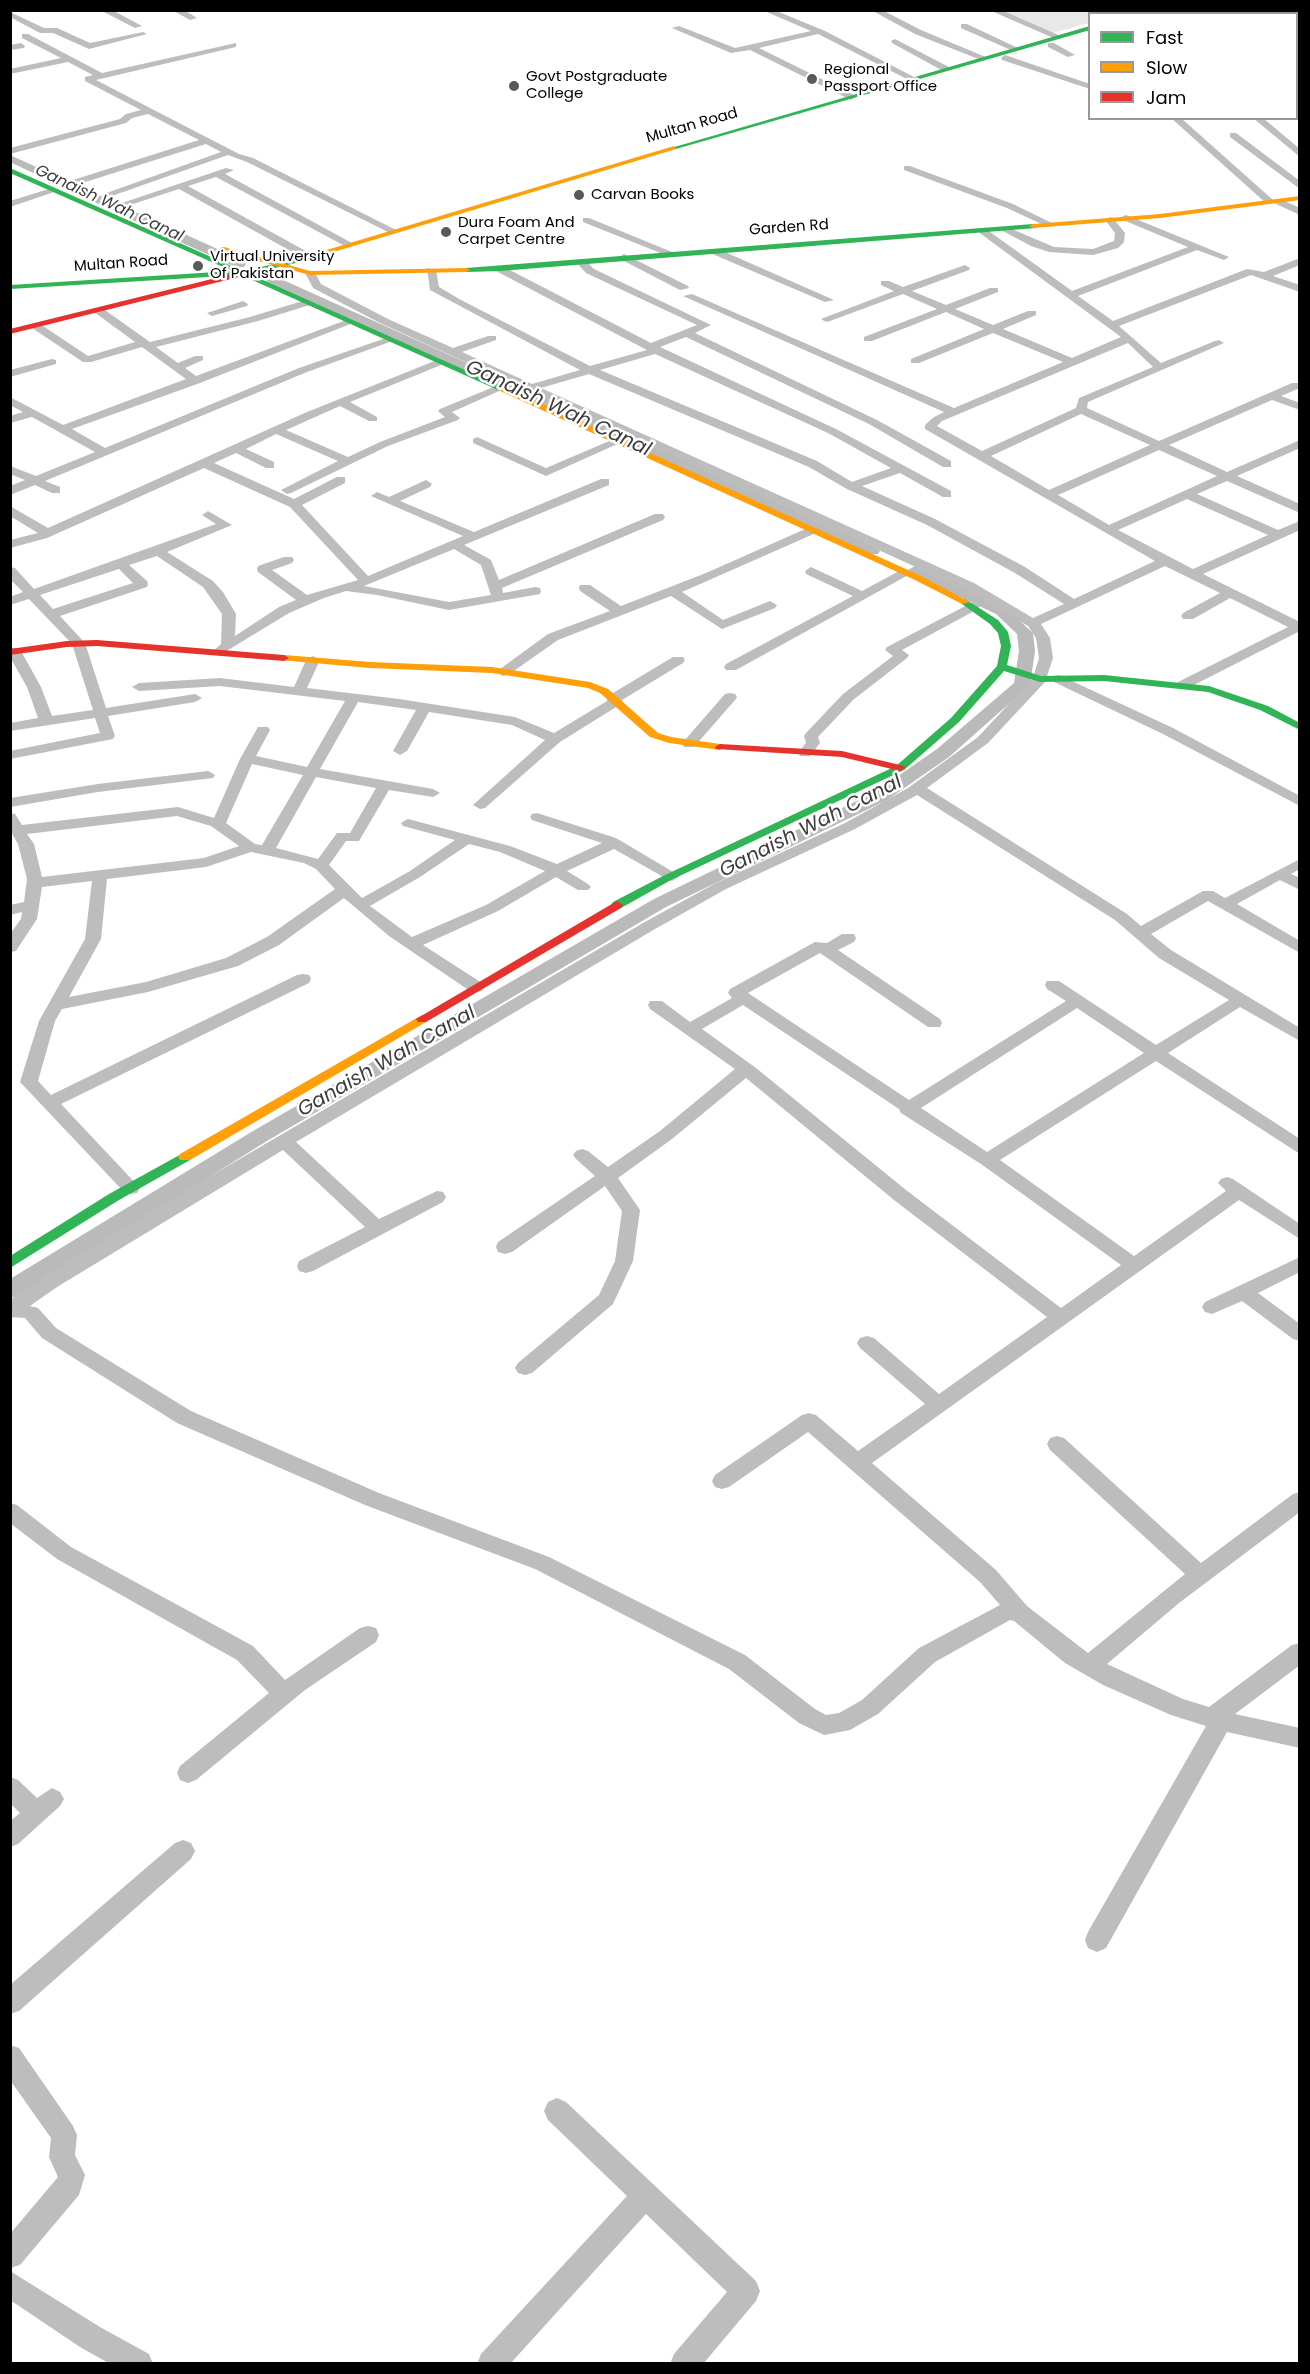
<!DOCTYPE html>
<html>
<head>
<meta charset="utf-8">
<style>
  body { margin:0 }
  #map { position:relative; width:1310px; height:2374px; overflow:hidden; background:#fff; font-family:Poppins,sans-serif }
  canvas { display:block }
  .frame { position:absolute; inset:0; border:12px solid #000; pointer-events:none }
  .legend { position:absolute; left:1088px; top:12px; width:210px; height:108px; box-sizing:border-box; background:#fff; border:2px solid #999; margin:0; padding:8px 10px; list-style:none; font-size:18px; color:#000 }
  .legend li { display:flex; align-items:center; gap:12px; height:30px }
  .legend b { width:30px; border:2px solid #999 }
</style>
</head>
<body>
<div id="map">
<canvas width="1310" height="2374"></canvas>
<div class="frame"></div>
<ul class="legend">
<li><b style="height:8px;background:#30b455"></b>Fast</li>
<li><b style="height:8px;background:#ff9f0a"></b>Slow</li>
<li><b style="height:8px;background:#e5322d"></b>Jam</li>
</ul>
</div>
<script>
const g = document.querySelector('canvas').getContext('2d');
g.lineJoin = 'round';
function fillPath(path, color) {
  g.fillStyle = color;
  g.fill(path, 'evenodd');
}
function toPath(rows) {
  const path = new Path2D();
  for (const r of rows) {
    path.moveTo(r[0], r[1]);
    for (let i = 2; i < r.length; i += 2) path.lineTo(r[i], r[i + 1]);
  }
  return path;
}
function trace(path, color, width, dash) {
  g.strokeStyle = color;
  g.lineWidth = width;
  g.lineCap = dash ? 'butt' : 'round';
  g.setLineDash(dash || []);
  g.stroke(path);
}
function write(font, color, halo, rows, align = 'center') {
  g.font = font + ' Poppins,sans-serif';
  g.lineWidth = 5;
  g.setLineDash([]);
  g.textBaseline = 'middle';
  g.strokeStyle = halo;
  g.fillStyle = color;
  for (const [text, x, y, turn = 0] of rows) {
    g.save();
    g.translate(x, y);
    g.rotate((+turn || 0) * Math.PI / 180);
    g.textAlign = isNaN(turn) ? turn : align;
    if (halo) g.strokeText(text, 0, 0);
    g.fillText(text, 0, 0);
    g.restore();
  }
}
fillPath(toPath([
  [996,11,1131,11,1120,13,1090,14,1089,23,1053,33]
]), '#e8e8e8');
fillPath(toPath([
  [10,155,244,261,246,264,244,267,236,267,160,233,10,162,10,155],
  [272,275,878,548,880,551,878,554,868,554,268,282,266,279,272,275],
  [915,566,1006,608,1033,633,1035,651,1030,685,949,757,887,800,666,907,267,1141,18,1296,10,1298,10,1279,253,1131,654,899,875,792,937,749,1014,683,1019,651,1017,634,996,614,910,573,908,570,915,566]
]), '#bababa');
fillPath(toPath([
  [100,10,112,10,142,26,135,28,100,10],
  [172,10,184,10,197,18,190,20,172,10],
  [762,10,774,10,825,31,918,79,911,81,818,34,759,48,854,95,855,97,851,100,750,50,731,53,672,28,679,26,735,48,811,31,762,10],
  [871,10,882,10,921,30,988,58,981,60,915,34,871,10],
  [989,10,1001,10,1063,37,1056,39,989,10],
  [10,12,44,28,57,28,90,43,143,32,147,34,89,49,53,33,40,33,10,17,10,12],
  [1296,22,1300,22,1300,27,1296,27,1296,22],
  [961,24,967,24,1020,49,1013,51,961,28,961,24],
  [22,34,28,34,102,73,236,43,236,47,96,80,239,154,253,158,396,230,388,232,247,162,228,155,109,197,101,195,221,152,206,144,79,184,73,184,73,180,199,140,148,114,132,118,126,123,10,154,10,148,120,119,126,114,141,110,85,81,85,77,93,75,68,62,10,74,10,69,61,58,22,38,22,34],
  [895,39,949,67,950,69,943,71,892,43,891,41,895,39],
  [21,43,25,46,24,48,10,50,10,45,21,43],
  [1048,43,1054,43,1075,55,1068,57,1048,47,1048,43],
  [1005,55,1090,84,1090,89,1002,60,1001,58,1005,55],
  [1296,67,1300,67,1300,72,1296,72,1296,67],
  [1296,107,1300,107,1300,113,1296,113,1296,107],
  [1171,118,1181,118,1273,200,1280,199,1300,208,1300,215,1274,203,1267,204,1171,118],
  [1253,118,1263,118,1300,149,1300,157,1253,118],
  [1230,133,1236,133,1300,181,1300,189,1230,137,1230,133],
  [904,166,910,166,1013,204,1056,225,1048,227,1007,208,904,170,904,166],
  [226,168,234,170,225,174,352,243,343,245,216,177,188,186,313,255,313,259,305,259,179,189,124,207,119,204,226,168],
  [52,188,60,190,10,207,10,201,52,188],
  [1126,215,1229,257,1224,260,1197,250,1078,296,1113,321,1247,269,1264,272,1300,258,1300,265,1273,276,1300,285,1300,292,1251,275,1119,326,1161,363,1215,341,1219,340,1224,343,1088,402,1087,408,1159,441,1292,383,1300,383,1300,388,1281,396,1300,403,1300,410,1272,400,1169,445,1227,472,1300,440,1300,448,1237,476,1300,504,1300,513,1227,481,1197,494,1278,530,1300,521,1300,530,1203,574,1300,622,1300,631,1188,688,1178,688,1176,685,1178,682,1288,627,1230,598,1193,619,1183,619,1181,616,1183,613,1220,593,1165,566,1041,624,1050,638,1053,658,1045,682,988,743,927,788,1127,914,1141,926,1203,891,1213,891,1225,898,1300,859,1300,869,1291,874,1300,878,1300,890,1280,880,1237,904,1300,941,1300,953,1208,901,1151,934,1171,950,1300,1028,1300,1041,1240,1007,1168,1053,1300,1139,1300,1154,1156,1061,1000,1160,1134,1256,1226,1191,1218,1183,1221,1179,1227,1177,1233,1179,1300,1224,1300,1239,1239,1200,872,1463,996,1570,1027,1606,1088,1653,1185,1574,1050,1450,1047,1444,1050,1438,1057,1436,1064,1438,1201,1563,1293,1494,1300,1492,1300,1512,1179,1603,1107,1664,1183,1699,1209,1707,1292,1645,1300,1643,1300,1665,1235,1714,1300,1728,1300,1748,1227,1732,1106,1948,1097,1952,1088,1948,1085,1940,1088,1932,1206,1726,1171,1715,1103,1685,1065,1663,1014,1621,1010,1620,935,1662,878,1714,850,1730,824,1735,799,1723,729,1669,535,1569,365,1505,177,1423,42,1338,25,1318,10,1317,10,1300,43,1277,178,1195,643,923,716,883,845,823,908,788,978,737,1033,678,1039,658,1036,638,1028,626,964,589,380,323,313,288,305,273,306,271,314,271,321,284,388,319,453,348,488,336,496,336,496,340,462,352,532,384,580,370,430,290,427,268,436,270,439,287,461,300,590,366,647,350,496,271,496,267,504,267,651,343,697,325,586,273,575,261,584,259,594,269,711,325,695,333,877,420,951,461,951,467,943,467,869,424,686,337,660,347,836,429,951,491,951,497,943,497,900,473,862,486,935,519,1025,567,1074,599,1155,561,925,429,925,425,934,417,944,412,683,296,692,294,954,408,1063,362,993,333,919,363,911,363,911,359,984,329,946,312,872,341,864,341,864,337,937,309,903,294,830,321,826,322,821,319,894,291,881,285,881,281,889,281,903,287,965,265,970,268,969,270,912,291,946,305,990,288,998,288,998,292,955,309,993,325,1028,311,1036,311,1036,315,1003,329,1072,358,1121,337,977,231,986,229,1072,291,1188,247,1123,220,1123,216,1126,215],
  [1128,343,1153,367,1079,398,1076,408,982,451,937,426,942,421,1128,343],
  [655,354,828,433,891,468,852,482,817,461,600,370,655,354],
  [589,374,809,467,847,489,927,525,1015,573,1064,604,1033,618,974,583,541,388,589,374],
  [1081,414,1150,445,1049,490,991,456,1081,414],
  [1159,450,1217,476,1109,525,1058,495,1159,450],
  [1187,499,1268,535,1193,569,1118,530,1187,499],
  [917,795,1115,920,1159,958,1229,1000,1156,1045,1059,981,1047,981,1045,985,1047,989,1066,1001,909,1100,748,993,820,953,928,1027,940,1027,942,1023,940,1019,838,950,854,942,856,938,854,934,842,934,827,943,815,942,730,989,728,993,732,998,690,1022,662,1001,650,1001,648,1005,650,1009,735,1069,660,1131,608,1167,588,1151,582,1149,576,1151,573,1155,576,1159,595,1176,498,1242,496,1247,498,1252,505,1254,512,1252,605,1186,622,1211,615,1261,599,1295,518,1363,515,1368,518,1373,525,1375,532,1373,613,1304,633,1261,640,1210,618,1178,672,1139,746,1078,894,1200,1047,1317,939,1394,874,1338,867,1336,860,1338,857,1343,860,1348,925,1404,858,1451,816,1415,809,1413,802,1415,715,1475,712,1481,715,1487,722,1489,729,1487,808,1432,980,1582,1000,1605,919,1648,862,1700,839,1713,826,1715,815,1709,745,1655,549,1557,379,1493,191,1411,56,1328,38,1308,30,1306,57,1287,283,1150,365,1227,299,1261,297,1266,299,1271,306,1273,313,1271,443,1202,446,1197,443,1192,437,1191,379,1219,296,1142,655,929,726,889,855,829,917,795],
  [743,1005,899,1109,901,1113,981,1164,1121,1265,1061,1308,906,1190,756,1068,702,1029,743,1005],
  [1077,1008,1144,1053,987,1152,921,1108,1077,1008],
  [1110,217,1113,218,1125,233,1124,242,1118,248,1093,255,1049,252,1031,246,999,229,1007,227,1054,247,1093,249,1114,241,1115,233,1105,220,1110,217],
  [583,218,589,218,677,254,668,256,583,222,583,218],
  [710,249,718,249,834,300,825,302,710,253,710,249],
  [624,254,688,286,689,288,680,290,620,259,619,257,624,254],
  [309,299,313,300,313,304,258,321,156,347,178,363,195,356,203,356,203,360,185,368,196,376,349,319,357,319,358,321,200,383,72,429,105,448,299,368,389,337,393,336,398,339,307,372,45,481,60,487,60,493,52,493,35,485,10,495,10,486,25,480,10,474,10,466,36,476,95,452,32,417,10,423,10,416,23,412,10,405,10,397,63,425,186,379,142,347,91,362,83,362,32,328,32,324,40,324,88,356,135,342,94,312,94,308,102,308,150,342,250,317,309,299],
  [243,301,248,304,247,306,212,316,207,313,243,301],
  [442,358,446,359,446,363,350,402,377,417,377,421,369,421,340,406,286,430,348,457,380,442,445,417,438,411,440,409,496,386,504,386,506,388,452,412,460,418,458,420,388,446,291,493,287,494,281,490,338,461,276,434,246,449,274,462,274,468,266,468,236,453,214,463,294,499,337,477,345,477,345,483,302,505,368,576,463,536,371,496,377,492,389,497,426,480,432,484,430,487,400,501,474,532,601,479,609,479,609,485,464,545,491,560,499,580,655,514,663,514,665,517,663,520,502,588,503,593,535,587,540,588,541,591,540,594,449,610,377,595,346,591,324,598,289,613,220,655,213,651,221,644,222,614,203,587,157,556,129,565,147,581,148,584,147,587,60,616,85,643,106,708,195,694,202,698,195,702,108,716,115,736,113,739,10,759,10,751,100,733,95,718,10,731,10,723,38,718,27,687,10,657,10,648,19,648,21,651,41,687,52,716,93,710,72,644,29,599,10,605,10,597,23,592,10,579,10,567,15,568,34,589,216,524,202,515,208,511,232,525,167,552,213,581,223,592,236,614,235,636,279,607,296,600,258,572,257,569,258,566,284,557,292,557,294,560,292,563,272,570,307,595,358,580,290,507,204,468,47,538,10,548,10,540,38,533,10,516,10,506,48,528,307,412,442,358],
  [454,549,481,565,491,595,449,602,364,586,454,549],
  [119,569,133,583,53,609,40,595,119,569],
  [52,359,56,360,56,364,10,377,10,370,52,359],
  [477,437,546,468,614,439,622,439,624,441,546,476,473,443,473,439,477,437],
  [812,526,818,530,816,533,682,592,723,620,770,601,777,605,775,608,722,629,671,596,558,640,508,675,503,676,496,672,548,634,610,611,580,591,579,588,580,585,590,585,621,606,706,573,812,526],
  [811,567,862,591,901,570,906,569,912,573,736,670,726,670,724,667,726,664,853,596,806,574,805,571,811,567],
  [973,602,978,603,980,606,978,609,902,650,909,655,907,658,853,700,818,737,820,743,810,756,800,756,798,753,806,743,804,736,806,733,843,694,893,656,885,650,887,647,973,602],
  [313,656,320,660,307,688,399,699,515,717,554,733,607,701,608,696,673,657,683,657,685,660,683,663,622,700,621,704,560,742,485,808,480,809,473,805,545,740,512,725,429,712,407,751,400,755,393,751,416,710,358,702,320,769,433,789,440,793,433,797,389,790,359,841,346,841,329,865,362,898,410,871,455,840,403,826,401,823,408,819,510,846,557,864,602,843,532,820,530,817,532,814,537,813,616,838,680,876,672,881,667,879,614,849,567,871,588,884,591,887,588,890,578,890,556,877,498,911,423,945,482,983,484,987,482,991,476,992,470,991,389,936,344,898,279,945,238,966,148,992,62,1009,55,1021,38,1081,51,1095,297,975,303,974,309,975,311,979,309,983,61,1104,140,1188,137,1193,131,1194,125,1193,20,1082,39,1021,85,939,92,881,42,887,37,919,16,951,10,952,10,934,21,919,22,912,10,915,10,905,24,902,27,879,18,844,10,830,10,813,15,814,22,825,178,807,214,818,240,759,258,727,268,727,270,730,256,756,307,767,345,701,220,686,139,691,132,687,139,683,220,678,294,687,306,660,313,656],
  [252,764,303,775,262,845,255,844,226,823,252,764],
  [316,777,376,788,350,833,337,833,318,859,276,848,316,777],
  [177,816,211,826,239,846,204,858,42,877,34,844,27,834,177,816],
  [469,844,500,852,545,871,486,905,412,937,370,906,420,877,469,844],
  [251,852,304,863,316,869,335,889,267,937,226,958,146,982,69,997,101,939,107,879,206,867,251,852],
  [1059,675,1173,728,1300,796,1300,806,1163,734,1054,682,1052,679,1054,676,1059,675],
  [730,693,735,694,737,697,735,700,694,747,684,747,682,744,684,741,725,694,730,693],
  [208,771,215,775,213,778,98,792,10,807,10,798,98,784,208,771],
  [1300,1257,1300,1272,1258,1293,1300,1324,1300,1341,1293,1339,1242,1301,1212,1314,1205,1312,1202,1307,1205,1302,1300,1257],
  [10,1503,17,1505,71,1547,253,1646,285,1680,360,1628,368,1626,376,1628,379,1635,376,1642,305,1690,196,1780,188,1783,180,1780,177,1773,180,1766,269,1693,237,1660,57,1559,10,1523,10,1503],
  [10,1777,18,1780,37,1798,52,1788,60,1792,64,1799,60,1806,18,1844,10,1847,10,1821,20,1813,10,1803,10,1777],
  [183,1840,191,1843,195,1851,191,1859,19,2011,10,2014,10,1985,175,1843,183,1840],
  [10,2045,19,2048,73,2126,77,2135,75,2155,85,2175,79,2195,20,2265,10,2268,10,2234,58,2177,49,2157,51,2138,10,2080,10,2045],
  [557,2098,566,2102,756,2281,760,2291,756,2301,703,2364,670,2364,674,2354,727,2292,646,2214,510,2364,477,2364,481,2354,627,2196,548,2120,544,2111,548,2102,557,2098],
  [10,2271,100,2327,149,2354,153,2364,110,2364,80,2347,10,2300,10,2271]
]), '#bdbdbd');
fillPath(toPath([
  [1090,26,1090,30,676,149,671,148,1090,26],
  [10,168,243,271,300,258,300,262,250,274,505,388,498,390,241,275,10,289,10,285,232,271,10,173,10,168],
  [1033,224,1036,224,1036,228,500,271,466,272,462,270,466,268,1033,224],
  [965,599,998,620,1008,632,1011,646,1007,665,1041,676,1104,675,1209,686,1268,706,1300,723,1300,730,1260,710,1208,692,1104,681,1040,682,1004,671,959,722,904,770,671,880,621,908,613,908,611,905,613,902,663,876,896,766,951,718,997,666,1001,646,998,633,990,624,962,604,962,600,965,599],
  [185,1152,190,1154,192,1157,190,1160,119,1200,10,1268,10,1256,109,1194,185,1152]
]), '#30b455');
fillPath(toPath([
  [1142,10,1152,10,1145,14,1135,14,1142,10],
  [674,146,676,149,300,262,293,260,674,146],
  [1300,196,1300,200,1160,218,1033,228,1029,226,1033,224,1160,214,1300,196],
  [224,247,310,271,466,268,470,270,466,272,310,275,221,251,221,247,224,247],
  [501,385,921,576,970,602,962,604,915,580,498,390,498,386,501,385],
  [284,655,370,662,492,667,590,682,608,689,658,733,671,737,720,744,725,747,720,750,669,743,650,737,600,693,588,688,492,673,370,668,280,660,279,658,284,655],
  [422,1015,426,1016,428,1019,426,1022,190,1160,180,1160,178,1157,180,1154,422,1015]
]), '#ff9f0a');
fillPath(toPath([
  [244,271,248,273,247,275,10,334,10,329,244,271],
  [97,640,284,655,289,658,284,661,97,646,67,647,10,655,10,649,67,641,97,640],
  [720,744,842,751,904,766,905,768,900,771,842,757,716,749,715,747,720,744],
  [617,901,623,905,621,908,426,1022,418,1022,416,1019,617,901]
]), '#e5322d');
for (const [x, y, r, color] of [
  [812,79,6,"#595959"],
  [514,86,6,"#595959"],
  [579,195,6,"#595959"],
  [446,232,6,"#595959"],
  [198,266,6,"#595959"]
]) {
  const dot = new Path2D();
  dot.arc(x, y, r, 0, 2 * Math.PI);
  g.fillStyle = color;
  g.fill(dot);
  trace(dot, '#fff', 2);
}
write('15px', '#000', '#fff', [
  ["Regional",824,70],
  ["Passport Office",824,87],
  ["Govt Postgraduate",526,77],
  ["College",526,94],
  ["Carvan Books",591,195],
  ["Dura Foam And",458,223],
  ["Carpet Centre",458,240],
  ["Virtual University",210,257],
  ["Of Pakistan",210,274]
], 'left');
write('15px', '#000', '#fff', [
  ["Multan Road",692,126,-16],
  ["Garden Rd",789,228,-4],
  ["Multan Road",121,264,-4]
]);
write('italic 16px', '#3d3d3d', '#fff', [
  ["Ganaish Wah Canal",109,204,25]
]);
write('italic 20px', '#3d3d3d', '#fff', [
  ["Ganaish Wah Canal",558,409,25],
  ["Ganaish Wah Canal",811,827,-27],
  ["Ganaish Wah Canal",387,1062,-30]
]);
</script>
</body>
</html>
